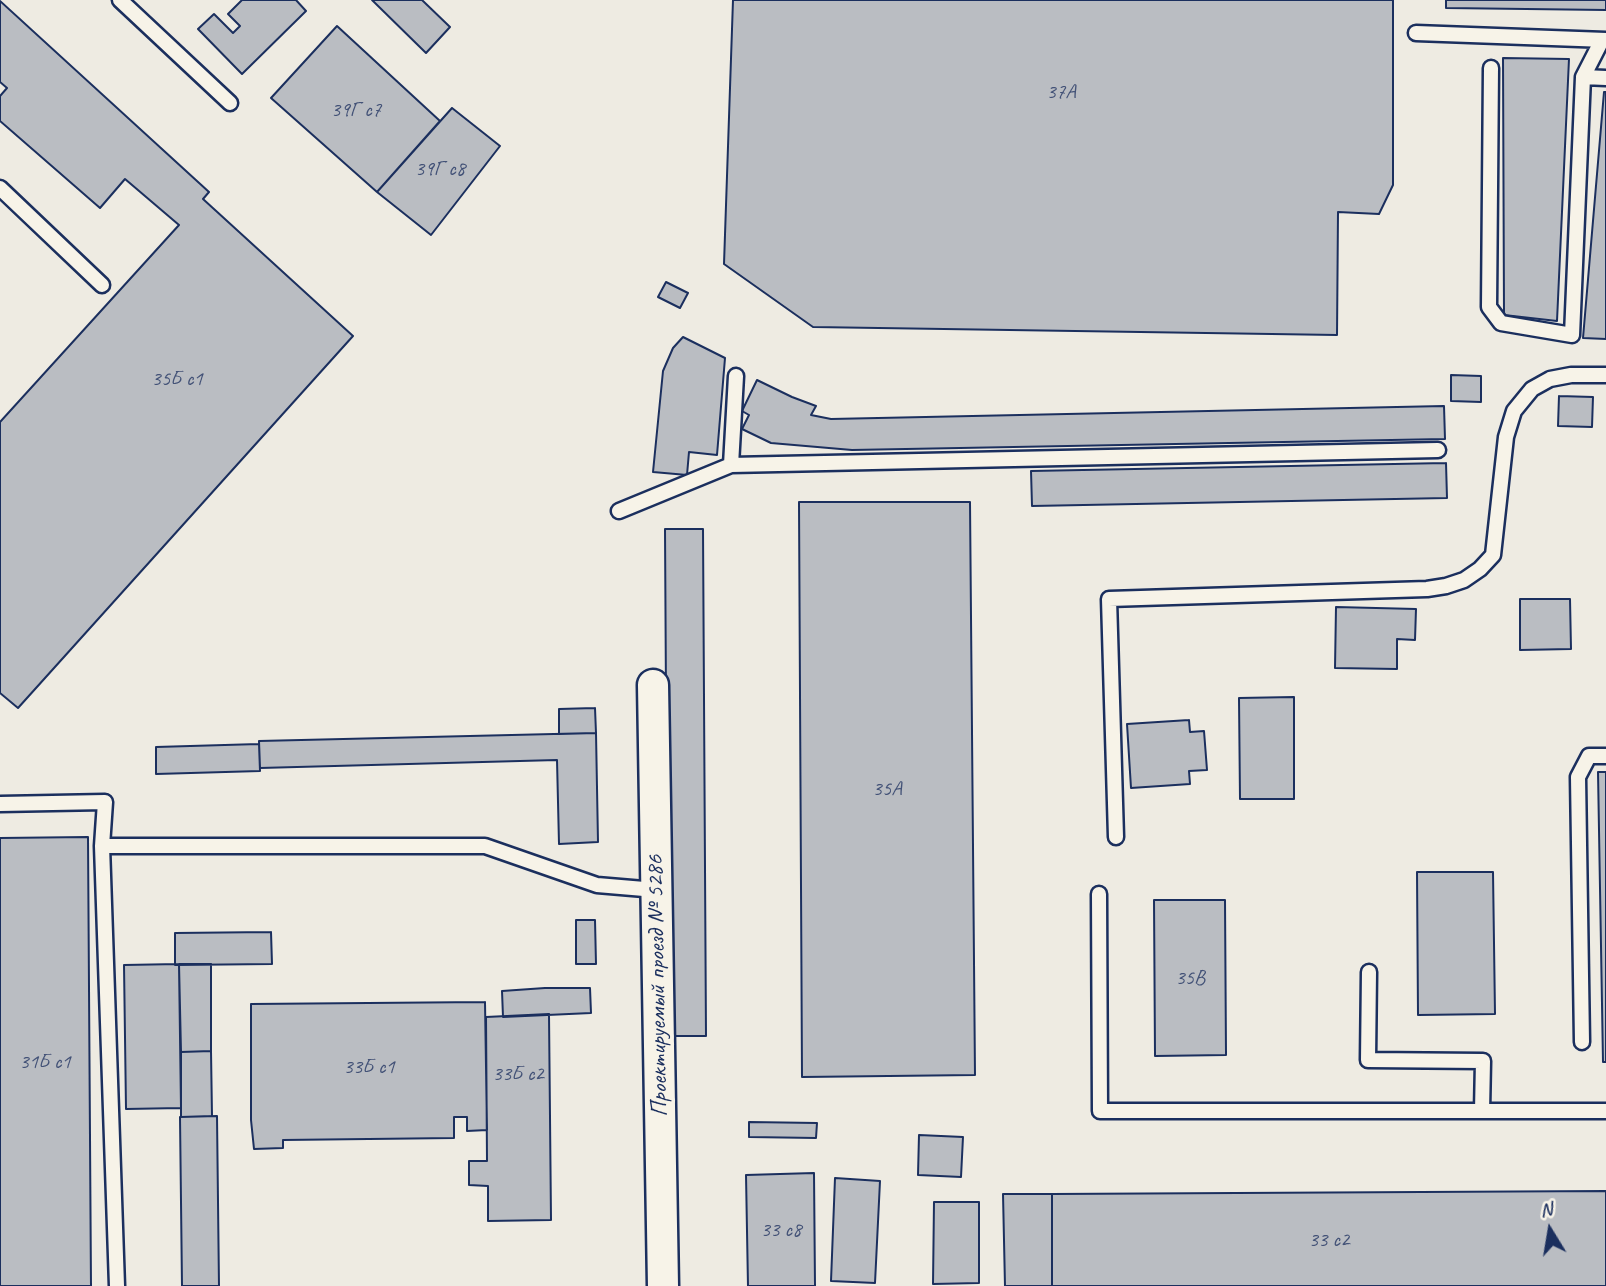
<!DOCTYPE html>
<html>
<head>
<meta charset="utf-8">
<style>
  body { margin:0 }
  #map { position:relative; width:1606px; height:1286px; overflow:hidden; background:#eeebe2; font-family:Caveat,sans-serif }
  canvas { display:block }
  .north { position:absolute; left:1515px; top:1195px; width:70px; height:70px; -webkit-text-stroke:5px #f7f3e8; paint-order:stroke; rotate:349deg; font-size:19px; font-weight:700; line-height:28px; text-align:center; color:#1b2f5e }
  .north::after { content:''; display:block; margin:auto; width:24px; height:32px; background:#1b2f5e; clip-path:polygon(50% 0,100% 100%,50% 72%,0 100%) }
</style>
</head>
<body>
<div id="map">
<canvas width="1606" height="1286"></canvas>
<div class="north">N</div>
</div>
<script>
const g = document.querySelector('canvas').getContext('2d');
g.lineJoin = 'round';
function fillPath(path, color) {
  g.fillStyle = color;
  g.fill(path, 'evenodd');
}
function toPath(rows) {
  const path = new Path2D();
  for (const r of rows) {
    path.moveTo(r[0], r[1]);
    for (let i = 2; i < r.length; i += 2) path.lineTo(r[i], r[i + 1]);
  }
  return path;
}
function trace(path, color, width, dash) {
  g.strokeStyle = color;
  g.lineWidth = width;
  g.lineCap = dash ? 'butt' : 'round';
  g.setLineDash(dash || []);
  g.stroke(path);
}
function write(font, color, halo, rows, align = 'center') {
  g.font = font + ' Caveat,sans-serif';
  g.lineWidth = 7;
  g.setLineDash([]);
  g.textBaseline = 'middle';
  g.strokeStyle = halo;
  g.fillStyle = color;
  for (const [text, x, y, turn = 0] of rows) {
    g.save();
    g.translate(x, y);
    g.rotate((+turn || 0) * Math.PI / 180);
    g.textAlign = isNaN(turn) ? turn : align;
    if (halo) g.strokeText(text, 0, 0);
    g.fillText(text, 0, 0);
    g.restore();
  }
}
const building = toPath([
  [242,0,296,0,306,11,242,74,198,29,214,14,233,33,240,26,228,14,242,0],
  [372,0,422,0,450,27,426,53,372,0],
  [733,0,1393,0,1393,185,1379,214,1338,212,1337,335,813,327,724,264,733,0],
  [1446,0,1606,0,1606,10,1446,8,1446,0],
  [0,1,209,192,203,199,353,336,18,708,0,693,0,422,179,225,125,179,100,208,0,121,0,96,7,88,0,82,0,1],
  [337,26,440,121,377,192,271,98,337,26],
  [1503,58,1569,59,1557,321,1504,315,1503,58],
  [1604,92,1606,92,1606,339,1583,338,1604,92],
  [452,108,500,146,431,235,377,192,452,108],
  [666,282,688,293,680,308,658,297,666,282],
  [683,337,725,358,717,455,689,452,687,475,653,472,663,371,673,348,683,337],
  [1451,375,1481,376,1481,402,1451,401,1451,375],
  [757,380,792,397,816,406,811,415,831,419,1444,406,1445,439,852,450,771,443,742,429,749,415,742,411,757,380],
  [1559,396,1593,397,1592,427,1558,426,1559,396],
  [1446,463,1447,498,1032,506,1031,471,1446,463],
  [799,502,970,502,975,1075,802,1077,799,502],
  [665,529,703,529,706,1036,668,1036,665,529],
  [1520,599,1570,599,1571,649,1520,650,1520,599],
  [1336,607,1416,609,1415,640,1397,639,1397,669,1335,668,1336,607],
  [1294,697,1294,799,1240,799,1239,698,1294,697],
  [595,708,596,733,559,734,559,709,595,708],
  [1189,720,1190,732,1204,731,1207,770,1189,771,1190,784,1131,788,1127,724,1189,720],
  [596,733,598,842,559,844,557,760,260,768,259,741,596,733],
  [259,744,260,771,156,774,156,747,259,744],
  [1598,772,1606,772,1606,1062,1603,1062,1598,772],
  [88,837,91,1286,0,1286,0,838,88,837],
  [1417,872,1493,872,1495,1014,1418,1015,1417,872],
  [1154,900,1225,900,1226,1055,1155,1056,1154,900],
  [576,920,595,920,596,964,576,964,576,920],
  [271,932,272,964,175,965,175,933,271,932],
  [179,964,211,964,211,1051,181,1052,179,964],
  [179,964,181,1108,126,1109,124,965,179,964],
  [545,988,590,988,591,1013,503,1017,502,991,545,988],
  [485,1002,487,1130,467,1131,467,1117,454,1117,454,1138,283,1140,283,1148,254,1149,251,1120,251,1004,485,1002],
  [549,1014,551,1220,488,1221,488,1186,469,1185,469,1161,487,1161,486,1017,549,1014],
  [211,1051,212,1116,181,1117,181,1052,211,1051],
  [217,1116,219,1286,182,1286,180,1117,217,1116],
  [749,1122,817,1123,816,1138,749,1137,749,1122],
  [919,1135,963,1137,961,1177,918,1175,919,1135],
  [814,1173,815,1286,748,1286,746,1175,814,1173],
  [835,1178,880,1181,875,1283,831,1281,835,1178],
  [1606,1191,1606,1286,1052,1286,1052,1194,1606,1191],
  [1003,1194,1052,1194,1052,1286,1005,1286,1003,1194],
  [934,1202,979,1202,979,1283,933,1284,934,1202]
]);
fillPath(building, '#babdc2');
trace(building, '#1b2f5e', 2);
const lane = toPath([
  [120,0,230,103],
  [1416,33,1606,40],
  [1491,68,1489,307,1501,323,1572,335,1583,77,1606,78],
  [1583,77,1602,40],
  [0,188,102,285],
  [731,465,736,376],
  [619,511,731,465,1438,450],
  [0,804,105,802,102,846,485,846,597,885,656,890],
  [1116,837,1109,599,1427,589,1446,586,1464,580,1480,569,1493,555,1506,437,1514,411,1532,389,1550,379,1571,375,1606,375],
  [102,846,117,1286],
  [1099,894,1100,1111,1606,1111],
  [1369,972,1368,1060,1483,1061,1482,1111],
  [1582,1042,1578,777,1589,756,1606,756]
]);
const street = toPath([
  [653,685,663,1286]
]);
trace(lane, '#1b2f5e', 19);
trace(street, '#1b2f5e', 35);
trace(lane, '#f7f3e8', 14);
trace(street, '#f7f3e8', 30);
write('21px', '#435277', null, [
  ["37А",1061,92],
  ["39Г с7",356,110],
  ["39Г с8",440,169],
  ["35Б с1",177,379],
  ["35А",887,789],
  ["35В",1190,978],
  ["31Б c1",45,1062],
  ["33Б с1",369,1067],
  ["33Б с2",518,1074],
  ["33 с8",781,1230],
  ["33 с2",1329,1240]
]);
write('24px', '#1b2f5e', '#f7f3e8', [
  ["Проектируемый проезд № 5286",658,986,-91]
]);
</script>
</body>
</html>
